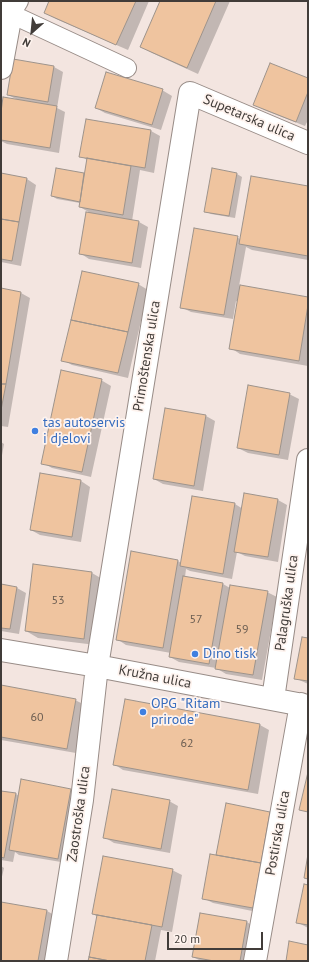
<!DOCTYPE html>
<html>
<head>
<meta charset="utf-8">
<style>
  body { margin:0 }
  #map { position:relative; width:309px; height:962px; overflow:hidden; background:#f3e5e0; font-family:"PT Sans",sans-serif }
  canvas { display:block }
  .frame { position:absolute; inset:0; border:2px solid #413c39; pointer-events:none }
  .north { position:absolute; left:12px; top:12px; width:40px; height:40px; -webkit-text-stroke:3px #fef3ee; paint-order:stroke; rotate:207deg; font-size:11px; font-weight:700; line-height:16px; text-align:center; color:#413c39 }
  .north::after { content:''; display:block; margin:auto; width:14px; height:18px; background:#413c39; clip-path:polygon(50% 0,100% 100%,50% 72%,0 100%) }
  .scale { position:absolute; left:167px; top:932px; width:96px; height:18px; box-sizing:border-box; border:2px solid #413c39; border-top:0; padding-left:5px; font-size:12px; line-height:14px; white-space:nowrap; color:#413c39; -webkit-text-stroke:3px #fef3ee; paint-order:stroke }
</style>
</head>
<body>
<div id="map">
<canvas width="309" height="962"></canvas>
<div class="frame"></div>
<div class="north">N</div>
<div class="scale">20 m</div>
</div>
<script>
const g = document.querySelector('canvas').getContext('2d');
g.lineJoin = 'round';
function fillPath(path, color) {
  g.fillStyle = color;
  g.fill(path, 'evenodd');
}
function toPath(rows) {
  const path = new Path2D();
  for (const r of rows) {
    path.moveTo(r[0], r[1]);
    for (let i = 2; i < r.length; i += 2) path.lineTo(r[i], r[i + 1]);
  }
  return path;
}
function trace(path, color, width, dash) {
  g.strokeStyle = color;
  g.lineWidth = width;
  g.lineCap = dash ? 'butt' : 'round';
  g.setLineDash(dash || []);
  g.stroke(path);
}
function write(font, color, halo, rows, align = 'center') {
  g.font = font + ' "PT Sans",sans-serif';
  g.lineWidth = 3.5;
  g.setLineDash([]);
  g.textBaseline = 'middle';
  g.strokeStyle = halo;
  g.fillStyle = color;
  for (const [text, x, y, turn = 0] of rows) {
    g.save();
    g.translate(x, y);
    g.rotate((+turn || 0) * Math.PI / 180);
    g.textAlign = isNaN(turn) ? turn : align;
    if (halo) g.strokeText(text, 0, 0);
    g.fillText(text, 0, 0);
    g.restore();
  }
}
fillPath(toPath([
  [50,1,149,1,128,50,56,19,45,13],
  [161,1,230,1,198,74,152,53,141,47],
  [14,60,54,67,63,72,57,108,65,112,59,153,7,144,1,141,1,118,18,100,8,95],
  [308,79,308,120,305,126,264,110,255,104],
  [162,90,172,96,161,130,105,113,96,108],
  [87,120,151,131,160,136,154,173,140,170,132,221,139,222,148,227,141,268,89,259,80,253,92,214,80,207,80,203,57,199,52,196,56,169,85,174,87,160,81,156],
  [1,174,27,179,36,185,21,266,1,262],
  [237,174,242,177,235,218,211,214,205,211],
  [308,187,308,260,252,250,246,247,239,286,308,298,308,366,240,354,231,348,238,302,236,301,233,319,191,312,181,307,237,237,241,240],
  [138,284,148,290,128,378,72,365,63,360],
  [1,289,21,293,30,298,8,427,1,426],
  [101,380,111,386,91,477,52,468,43,463],
  [289,394,299,399,288,460,248,453,238,448],
  [166,409,206,416,215,421,203,491,163,484,154,479],
  [1,442,4,444,1,461],
  [41,474,81,481,90,487,81,542,40,535,31,530],
  [245,494,278,500,287,505,278,562,245,556,237,552,232,579,190,571,186,569,185,577,223,584,230,588,267,592,277,597,262,680,226,674,216,668,179,662,170,657,171,653,126,645,117,639,178,561,181,563,192,497,235,504,243,509],
  [92,573,104,580,96,645,38,638,26,631],
  [1,585,17,588,26,593,19,634,1,631],
  [308,639,308,684,295,678],
  [1,686,75,700,85,705,76,753,1,740],
  [260,725,269,730,258,794,123,770,114,764],
  [70,790,79,795,67,863,19,855,15,852,13,862,1,860,1,792,16,794,19,796],
  [169,801,178,806,170,853,114,843,104,837],
  [226,804,270,813,279,818,262,913,213,903,203,898,217,856],
  [1,866,4,868,1,881],
  [172,870,182,875,172,932,161,930,155,961,90,961,98,917,93,914],
  [308,886,308,928,297,922],
  [1,903,47,911,56,916,48,961,1,961],
  [247,922,256,928,250,961,201,961,193,957]
]), '#0003');
const building = toPath([
  [49,1,136,1,116,45,44,13,49,1],
  [160,1,216,1,187,68,140,47,160,1],
  [13,59,54,66,48,102,7,95,13,59],
  [270,63,308,78,308,92,296,122,253,105,270,63],
  [106,72,163,89,152,125,95,108,106,72],
  [3,97,57,106,50,148,1,140,1,112,3,97],
  [86,119,151,130,145,168,79,157,86,119],
  [87,158,131,166,123,215,79,207,87,158],
  [56,168,84,173,80,202,51,196,56,168],
  [212,168,237,173,229,216,204,212,212,168],
  [1,173,27,178,19,222,1,219,1,173],
  [251,176,308,186,308,256,239,244,251,176],
  [86,212,139,221,132,263,79,254,86,212],
  [1,219,19,222,12,261,1,259,1,219],
  [194,228,238,236,224,315,180,308,194,228],
  [82,271,139,283,128,332,71,320,82,271],
  [240,285,308,297,308,305,299,361,229,349,240,285],
  [1,288,21,292,6,384,1,384,1,288],
  [71,320,128,332,118,373,61,361,71,320],
  [61,370,102,379,82,472,41,464,61,370],
  [1,384,6,384,1,410,1,384],
  [248,385,290,393,279,455,237,448,248,385],
  [165,408,206,415,194,486,153,479,165,408],
  [40,473,81,480,72,537,30,530,40,473],
  [244,493,278,499,268,557,234,552,244,493],
  [192,496,235,503,223,574,180,566,192,496],
  [131,551,178,560,163,648,116,640,131,551],
  [33,564,92,572,84,639,25,631,33,564],
  [183,576,223,583,209,664,169,657,183,576],
  [1,584,17,587,10,629,1,628,1,584],
  [230,585,268,591,253,675,215,669,230,585],
  [302,637,308,638,308,681,294,679,302,637],
  [1,685,76,699,67,749,1,737,1,685],
  [125,699,260,724,248,790,113,765,125,699],
  [308,772,308,812,299,810,308,772],
  [21,779,71,789,58,859,9,850,21,779],
  [112,789,170,800,161,849,103,838,112,789],
  [1,791,16,793,4,858,1,857,1,791],
  [226,803,270,812,261,863,216,855,226,803],
  [210,854,261,863,253,908,202,899,210,854],
  [308,854,308,879,304,878,308,854],
  [103,856,173,869,162,927,92,914,103,856],
  [304,884,308,885,308,925,296,923,304,884],
  [1,902,47,910,38,961,1,961,1,902],
  [200,913,247,921,240,961,214,961,192,957,200,913],
  [97,915,152,925,145,961,110,961,89,957,97,915],
  [289,941,308,945,308,961,286,961,289,941],
  [89,957,110,961,88,961,89,957]
]);
fillPath(building, '#efc49f');
trace(building, '#9d938b', 1);
const service = toPath([
  [19,1,11,14,127,68]
]);
const minor = toPath([
  [1,9,11,14,1,68],
  [1,650,97,666,308,706],
  [273,699,308,460],
  [56,961,82,800,97,666,190,93,308,143],
  [255,961,301,704]
]);
trace(service, '#988c87', 20);
trace(minor, '#988c87', 24);
trace(service, '#fff', 18);
trace(minor, '#fff', 22);
for (const [x, y, r, color] of [
  [35,431,4,"#3f7fe0"],
  [195,654,4,"#3f7fe0"],
  [143,712,4,"#3f7fe0"]
]) {
  const dot = new Path2D();
  dot.arc(x, y, r, 0, 2 * Math.PI);
  g.fillStyle = color;
  g.fill(dot);
  trace(dot, '#fef3ee', 1.5);
}
write('12px', '#6c5e52', null, [
  ["53",58,601],
  ["57",196,620],
  ["59",242,630],
  ["60",37,718],
  ["62",187,744]
]);
write('14px', '#413c39', '#fef3ee', [
  ["Supetarska ulica",249,118,23],
  ["Primoštenska ulica",147,356,-81],
  ["Palagruška ulica",287,603,-82],
  ["Kružna ulica",155,677,11],
  ["Zaostroška ulica",79,814,-82],
  ["Postirska ulica",278,833,-80]
]);
write('14px', '#366cbe', '#fef3ee', [
  ["tas autoservis",43,423],
  ["i djelovi",43,439],
  ["Dino tisk",203,654],
  ["OPG \"Ritam",151,704],
  ["prirode\"",151,720]
], 'left');
</script>
</body>
</html>
